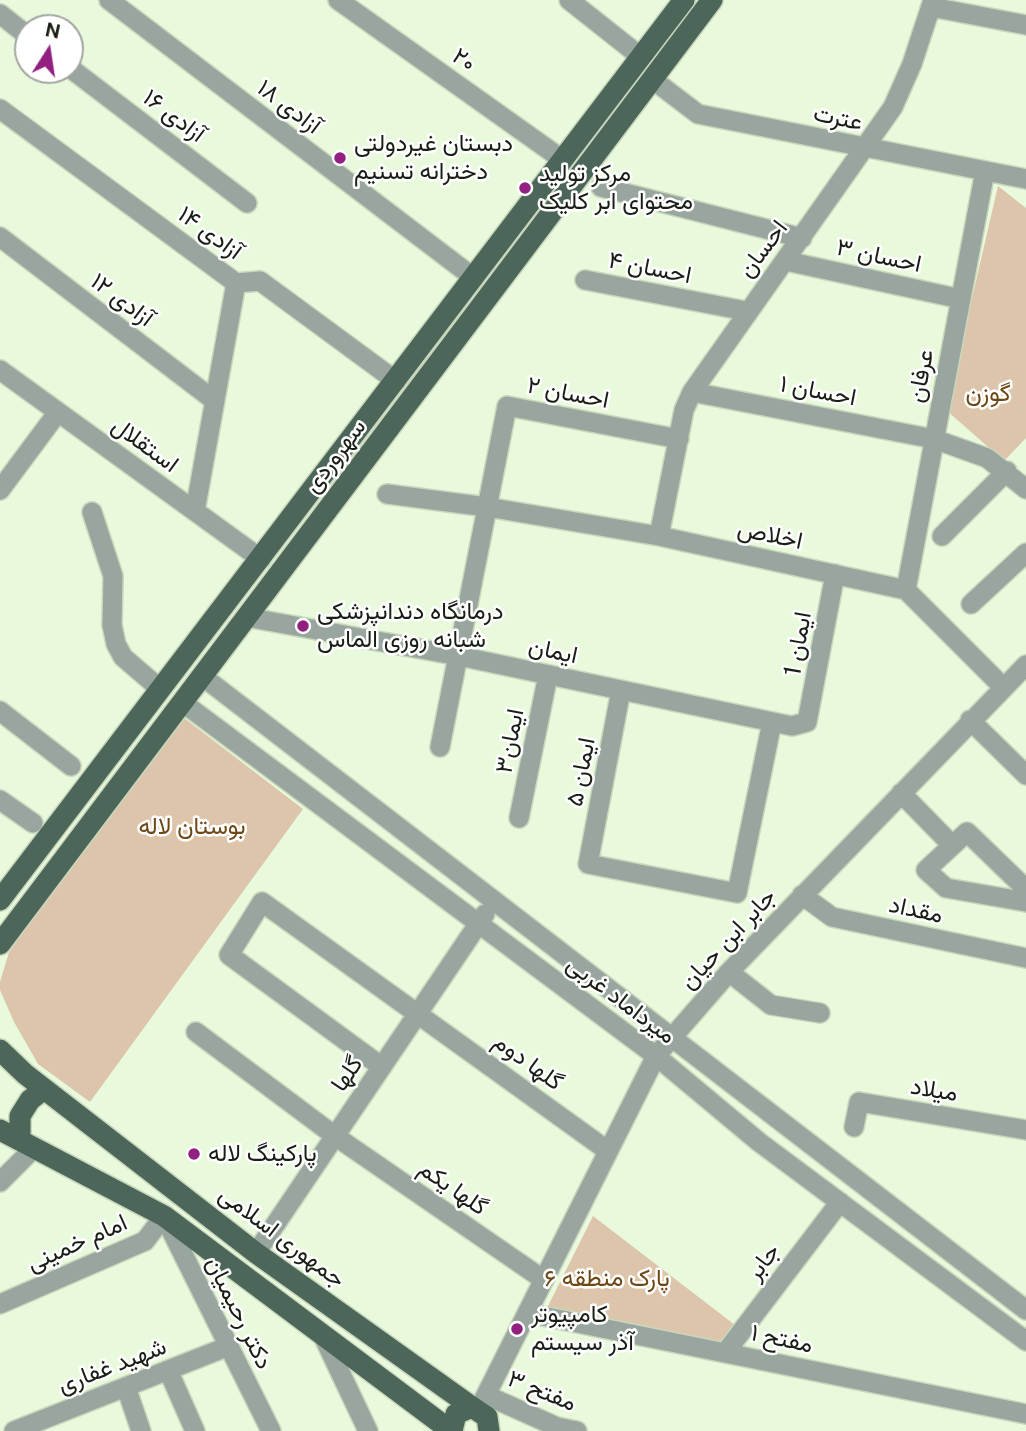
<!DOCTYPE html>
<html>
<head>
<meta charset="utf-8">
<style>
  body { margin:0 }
  #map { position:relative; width:1026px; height:1431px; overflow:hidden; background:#e9fadc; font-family:"Public Sans",sans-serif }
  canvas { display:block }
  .north { position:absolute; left:14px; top:14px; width:70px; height:70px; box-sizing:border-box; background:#fff; border:2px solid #a3a5a1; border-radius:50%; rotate:12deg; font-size:19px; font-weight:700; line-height:28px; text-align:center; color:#181e14 }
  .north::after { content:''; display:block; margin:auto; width:24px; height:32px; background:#912081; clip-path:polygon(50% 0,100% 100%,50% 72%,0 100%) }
</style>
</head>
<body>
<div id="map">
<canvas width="1026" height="1431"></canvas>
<div class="north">N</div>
</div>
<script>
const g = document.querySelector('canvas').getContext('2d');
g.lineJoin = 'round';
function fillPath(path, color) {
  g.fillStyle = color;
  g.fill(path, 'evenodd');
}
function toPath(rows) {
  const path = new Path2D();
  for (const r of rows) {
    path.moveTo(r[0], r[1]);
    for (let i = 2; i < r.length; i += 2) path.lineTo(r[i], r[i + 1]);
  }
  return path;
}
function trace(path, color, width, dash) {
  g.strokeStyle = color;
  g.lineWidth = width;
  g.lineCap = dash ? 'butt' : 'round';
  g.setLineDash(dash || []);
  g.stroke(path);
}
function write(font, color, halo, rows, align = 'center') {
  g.font = font + ' "Public Sans",Vazirmatn,sans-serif';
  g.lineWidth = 5;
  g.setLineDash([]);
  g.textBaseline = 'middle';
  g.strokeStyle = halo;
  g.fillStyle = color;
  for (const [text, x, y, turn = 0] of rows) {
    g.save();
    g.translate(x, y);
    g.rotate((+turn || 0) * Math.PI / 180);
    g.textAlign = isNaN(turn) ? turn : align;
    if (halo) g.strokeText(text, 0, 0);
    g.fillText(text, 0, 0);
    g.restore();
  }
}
fillPath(toPath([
  [998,186,1026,208,1026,438,1004,461,946,410],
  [175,711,303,809,90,1102,38,1064,14,1022,0,990,0,982,9,952],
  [593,1216,735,1325,718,1344,546,1310]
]), '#ddc5ac');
const minor = toPath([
  [109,0,474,278],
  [338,0,563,160],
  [569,0,641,57],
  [931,7,1026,25],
  [0,14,28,36],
  [70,68,247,203],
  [652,79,698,114,1026,179],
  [0,109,236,283,260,281,396,381],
  [601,187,802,238],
  [0,237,215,401],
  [786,261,961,299],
  [585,280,746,311],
  [0,370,261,559],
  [692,392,934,439,987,458,1026,489],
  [0,490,58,412],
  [387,494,487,507,659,536,906,590,1003,687],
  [195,511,236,283],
  [92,512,113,576,112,625,116,644,123,657,159,688],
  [659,536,684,410,692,392,893,107,912,64,933,0],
  [942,536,1007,471],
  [906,590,985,171],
  [971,604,1026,553],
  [246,617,459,656,792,726,807,722,835,574],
  [202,676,1026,1310],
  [621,690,588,864,737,893,772,722],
  [182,702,656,1056,759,1142,1026,1341],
  [0,711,71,766],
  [970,720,1026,775],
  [440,747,507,406,679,439],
  [901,793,951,844],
  [0,800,33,823],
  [519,818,548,675],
  [1026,889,967,832,926,870,946,888,1026,902],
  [802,895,832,917,1026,958],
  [729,972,771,1005,820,1013],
  [196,1032,335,1136,544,1280],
  [382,1067,229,955,262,902,608,1151],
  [854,1127,859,1102,1026,1130],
  [0,1182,34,1148],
  [256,1253,485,914],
  [0,1304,145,1241,164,1216,271,1431],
  [528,1313,1026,1414],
  [322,1334,368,1431],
  [725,1353,840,1202],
  [168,1370,195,1431],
  [126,1387,141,1431],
  [488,1396,557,1427,577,1431],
  [479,1409,656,1056,729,972,1026,665],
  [14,1431,229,1346]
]);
const major = toPath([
  [0,900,684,0],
  [0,944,712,0],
  [0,1050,25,1074,256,1253,472,1407],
  [0,1130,164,1216,451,1431],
  [20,1140,20,1116,30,1100,44,1089],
  [452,1431,456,1414,472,1407,487,1417,489,1431]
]);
trace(minor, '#c8d7bc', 22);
trace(major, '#c8d7bc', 24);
trace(minor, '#98a69f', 19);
trace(major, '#4d665a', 21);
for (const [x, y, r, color] of [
  [340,158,7,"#912081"],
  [525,188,7,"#912081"],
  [303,626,7,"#912081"],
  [194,1154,7,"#912081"],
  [517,1329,7,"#912081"]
]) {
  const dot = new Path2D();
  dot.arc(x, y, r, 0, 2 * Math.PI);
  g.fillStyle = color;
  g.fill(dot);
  trace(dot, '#fff', 2.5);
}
write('24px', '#181e14', '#fff', [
  ["۲۰",464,60,35],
  ["آزادی ۱۸",289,107,37],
  ["آزادی ۱۶",174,116,37],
  ["عترت",838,118,12],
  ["آزادی ۱۴",210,233,36],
  ["احسان",763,249,-53],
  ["احسان ۳",879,256,12],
  ["احسان ۴",650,268,11],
  ["آزادی ۱۲",122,300,37],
  ["عرفان",921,376,-79],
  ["احسان ۱",818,391,11],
  ["احسان ۲",568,393,11],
  ["استقلال",145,445,36],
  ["سهروردی",335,456,-53],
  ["اخلاص",770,535,12],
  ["ایمان 1",798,644,-80],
  ["ایمان",553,651,12],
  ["ایمان۳",510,741,-79],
  ["ایمان ۵",581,772,-79],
  ["مقداد",916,910,12],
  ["جابر ابن حیان",728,939,-47],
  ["میرداماد غربی",621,1000,37],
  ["گلها دوم",528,1062,36],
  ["گلها",347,1074,-56],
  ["میلاد",934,1090,9],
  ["گلها یکم",453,1188,35],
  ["جمهوری اسلامی",282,1237,37],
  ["امام خمینی",77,1243,-24],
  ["جابر",763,1262,-53],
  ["دکتر رحیمیان",239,1313,64],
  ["مفتح ۱",782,1339,12],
  ["شهید غفاری",112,1366,-21],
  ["مفتح ۳",542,1391,22]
]);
write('24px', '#181e14', '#fff', [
  ["دبستان غیردولتی",354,144],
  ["دخترانه تسنیم",354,172],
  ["مرکز تولید",539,174],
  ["محتوای ابر کلیک",539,202],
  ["درمانگاه دندان‍‍پزشکی",317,612],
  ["شبانه روزی الماس",317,640],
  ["پارکینگ لاله",208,1154],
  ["کامپیوتر",531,1315],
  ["آذر سیستم",531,1343]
], 'left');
write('24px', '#6d4714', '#fff', [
  ["گوزن",988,394],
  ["بوستان لاله",192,827],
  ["پارک منطقه ۶",607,1279]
]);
</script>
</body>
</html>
